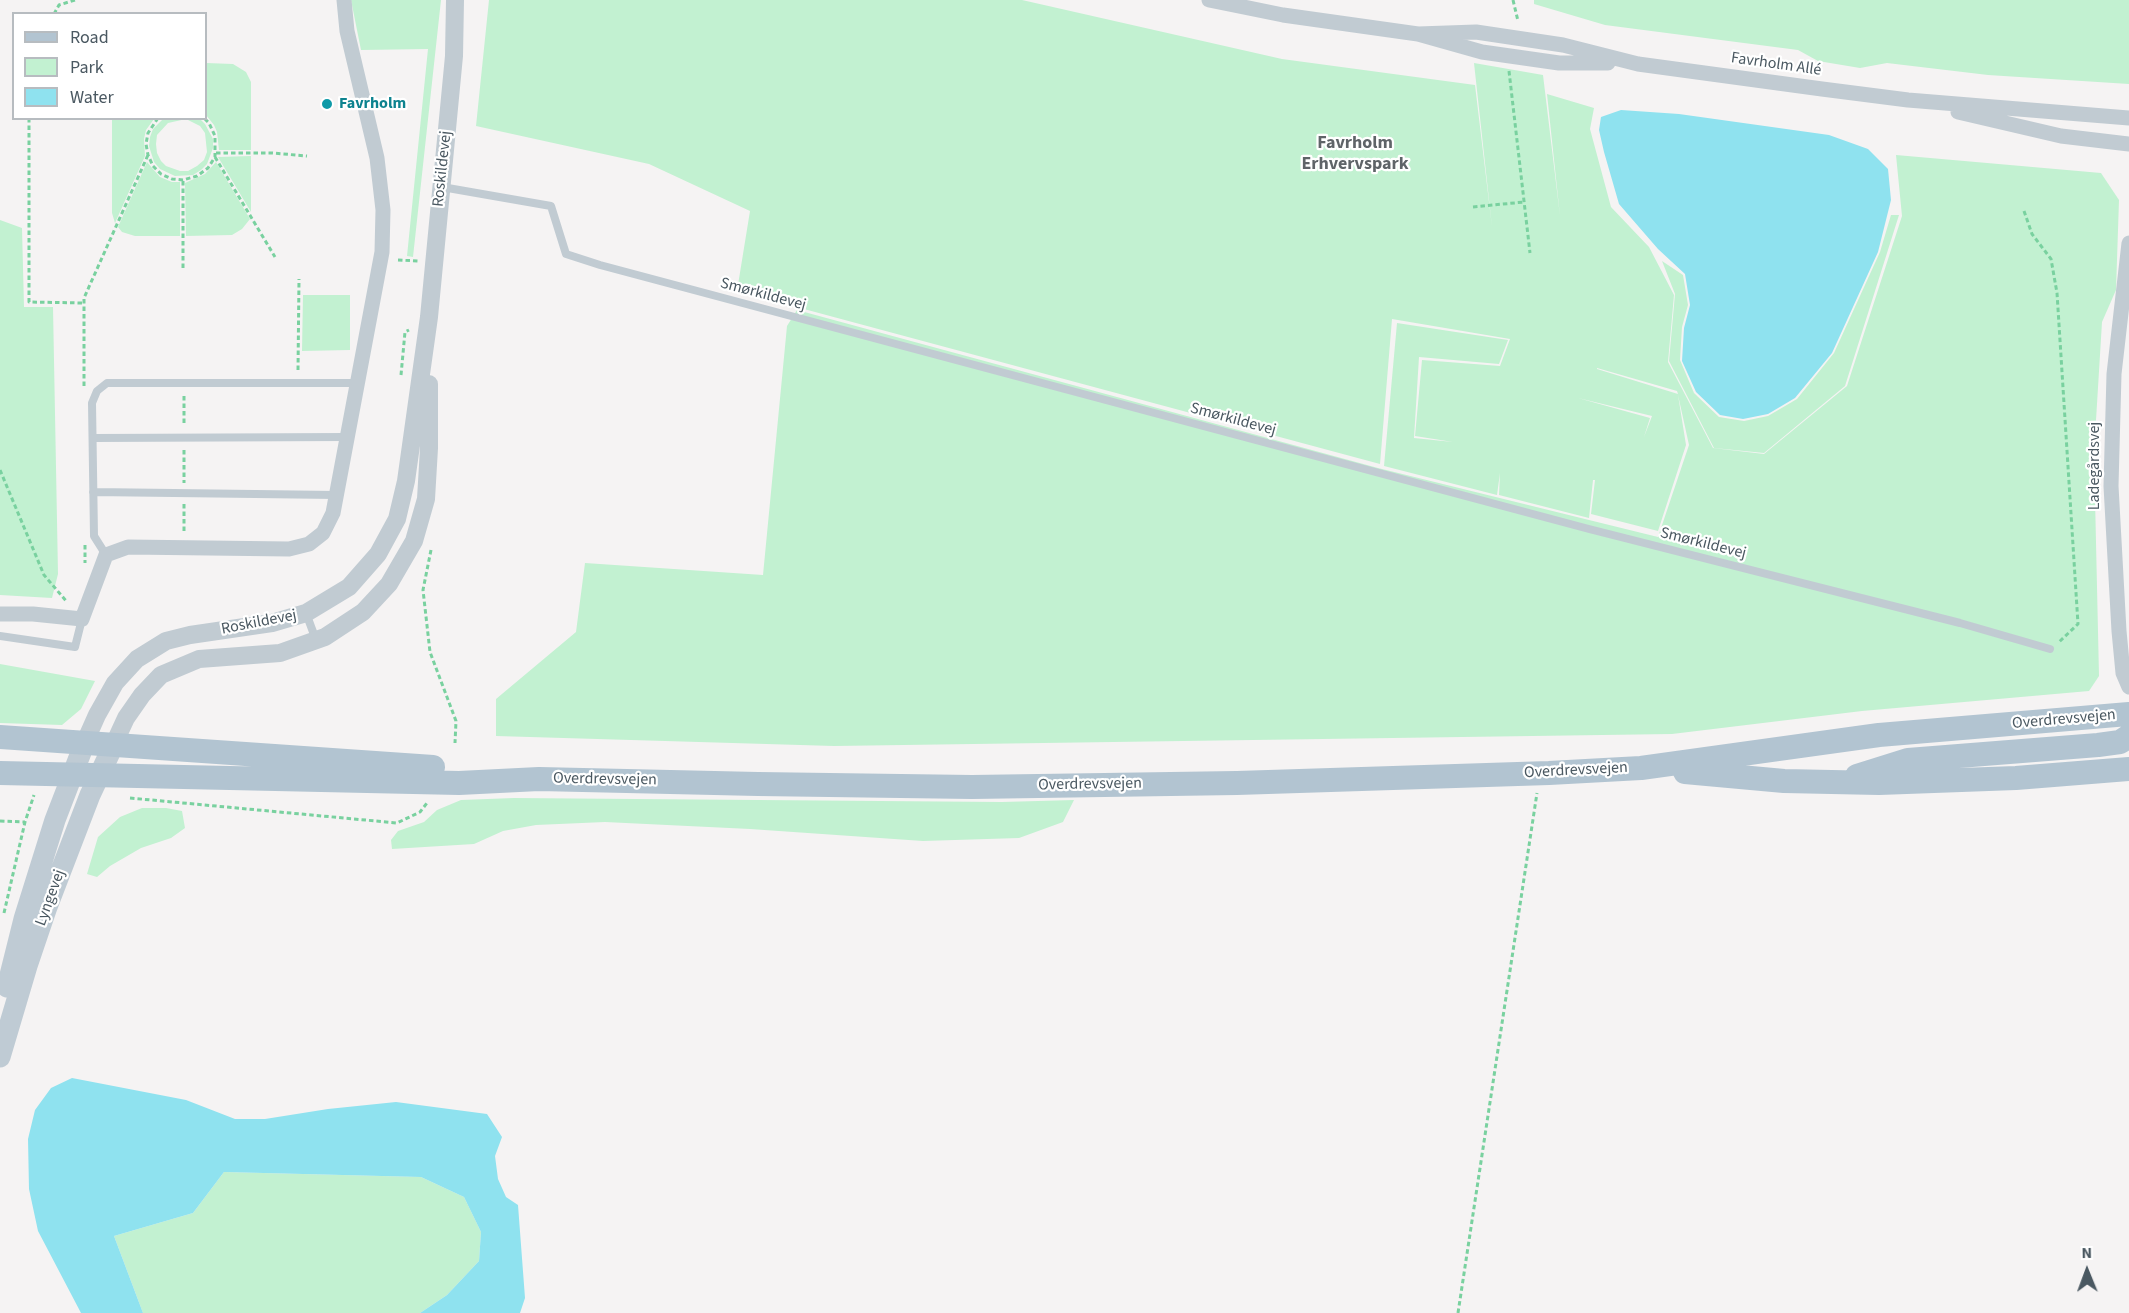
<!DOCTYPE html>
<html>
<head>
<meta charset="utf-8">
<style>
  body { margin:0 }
  #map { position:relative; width:2129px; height:1313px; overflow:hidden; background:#f5f3f3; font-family:"Source Sans 3",sans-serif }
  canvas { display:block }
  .legend { position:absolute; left:12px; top:12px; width:195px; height:108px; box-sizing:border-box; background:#fff; border:2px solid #b7bcc0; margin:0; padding:8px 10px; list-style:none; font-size:18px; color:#4a5861 }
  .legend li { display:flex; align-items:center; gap:12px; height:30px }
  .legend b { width:30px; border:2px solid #b7bcc0 }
  .north { position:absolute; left:2057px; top:1241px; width:60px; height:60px; -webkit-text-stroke:4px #fff; paint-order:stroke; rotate:359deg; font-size:16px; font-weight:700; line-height:24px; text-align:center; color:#4a5861 }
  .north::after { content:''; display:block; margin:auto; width:21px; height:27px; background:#4a5861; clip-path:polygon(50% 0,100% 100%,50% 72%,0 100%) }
</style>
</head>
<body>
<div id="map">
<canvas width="2129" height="1313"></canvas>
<ul class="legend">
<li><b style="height:8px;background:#b2c4d1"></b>Road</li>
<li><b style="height:16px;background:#c2f1d1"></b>Park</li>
<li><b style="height:16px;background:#8fe2ef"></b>Water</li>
</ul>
<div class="north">N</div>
</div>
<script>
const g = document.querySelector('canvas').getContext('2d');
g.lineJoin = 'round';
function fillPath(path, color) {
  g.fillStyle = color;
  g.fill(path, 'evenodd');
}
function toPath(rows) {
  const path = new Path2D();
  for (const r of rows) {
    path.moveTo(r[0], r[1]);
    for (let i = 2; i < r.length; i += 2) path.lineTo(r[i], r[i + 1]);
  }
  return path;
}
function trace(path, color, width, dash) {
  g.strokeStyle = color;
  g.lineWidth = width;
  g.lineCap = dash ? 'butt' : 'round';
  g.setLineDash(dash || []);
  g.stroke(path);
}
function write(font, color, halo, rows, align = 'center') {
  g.font = font + ' "Source Sans 3",sans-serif';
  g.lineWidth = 4.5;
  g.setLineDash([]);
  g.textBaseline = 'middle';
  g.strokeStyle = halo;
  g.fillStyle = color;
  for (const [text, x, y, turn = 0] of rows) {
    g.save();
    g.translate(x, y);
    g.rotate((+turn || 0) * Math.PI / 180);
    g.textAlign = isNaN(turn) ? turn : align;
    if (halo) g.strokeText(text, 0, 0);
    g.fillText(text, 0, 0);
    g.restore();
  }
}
fillPath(toPath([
  [351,0,441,0,413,257,407,256,428,49,361,50],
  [489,0,1022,0,1282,59,1475,85,1492,227,1474,63,1543,75,1560,216,1547,94,1594,108,1590,129,1611,207,1649,247,1674,295,1668,362,1713,448,1764,454,1847,386,1902,216,1896,155,2101,173,2119,200,2116,290,2102,322,2094,453,2099,676,2089,691,1862,711,1672,734,834,746,496,736,496,699,576,632,585,563,763,575,787,326,797,310,1378,468,1658,537,1689,445,1678,395,1686,445,1658,531,1591,514,1595,480,1593,480,1589,518,1499,495,1500,473,1497,495,1384,466,1397,323,1508,340,1499,364,1419,357,1414,438,1453,442,1415,436,1422,360,1500,366,1510,339,1392,319,1380,464,737,291,750,211,649,164,476,126],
  [1597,368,1677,391,1678,394,1597,369],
  [1578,398,1652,416,1644,437,1650,418],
  [1534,0,2129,0,2129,84,1988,75,1887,63,1860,68,1818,61,1798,50,1605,25,1534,4],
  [206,63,233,64,246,72,251,82,251,150,219,150,217,132,214,125,206,115],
  [112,119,154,119,146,130,144,139,145,156,115,223,112,213],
  [163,119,200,119,205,124,213,139,213,148,207,164,201,170,193,175,175,176,160,169,154,162,149,146,150,137,153,129],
  [186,119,200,126,205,133,207,152,204,160,197,166,188,171,180,171,166,166,161,161,157,153,156,144,157,135,168,123],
  [251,156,251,212,218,157],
  [147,162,160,177,172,182,180,182,180,236,135,236,122,232,118,227],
  [216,162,250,219,242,229,232,235,186,236,185,183,205,174],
  [1891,215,1899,215,1845,386,1764,453,1714,448,1669,361,1675,294,1662,261,1683,275,1688,305,1682,327,1680,360,1694,393,1719,417,1744,421,1768,416,1797,399,1834,353,1880,252],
  [0,220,22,228,24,307,53,307,58,574,52,598,0,595],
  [303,295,350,295,350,350,302,351],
  [0,664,95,681,81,709,62,725,0,723],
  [514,798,1002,802,1074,800,1063,822,1019,838,923,841,750,829,605,822,536,825,503,831,474,844,392,849,391,840,398,831,424,822,437,810,461,800],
  [142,808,166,808,182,811,185,828,171,838,141,848,110,866,97,877,87,874,98,837,120,817],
  [224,1172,421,1177,464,1197,481,1232,479,1261,447,1295,420,1313,143,1313,114,1236,193,1213]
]), '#c2f1d1');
fillPath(toPath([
  [1621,110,1679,114,1829,135,1868,149,1888,169,1891,200,1878,252,1832,353,1795,398,1768,414,1743,419,1720,415,1696,392,1682,361,1684,328,1690,305,1685,274,1658,249,1619,204,1604,152,1599,130,1601,117],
  [72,1078,186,1100,235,1119,265,1119,328,1109,396,1102,487,1114,502,1137,495,1156,498,1179,506,1197,518,1205,525,1298,520,1313,420,1313,447,1295,479,1261,481,1232,464,1197,421,1177,224,1172,193,1213,114,1236,143,1313,81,1313,38,1231,29,1189,28,1139,35,1110,51,1088]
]), '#8fe2ef');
trace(toPath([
  [1513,0,1518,21],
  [54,14,59,5,75,0],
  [1509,71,1530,253],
  [29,118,29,302,84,303],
  [158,118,148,133,146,144,148,155,153,166,161,174,172,179,183,180,197,176,208,168,215,157,215,136,209,123,204,118],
  [216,153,272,153,307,156],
  [215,157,275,257],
  [1473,207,1524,202],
  [2024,211,2032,234,2051,259,2057,293,2078,624,2059,642],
  [398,260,418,261],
  [183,268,183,180],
  [298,370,299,279],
  [401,375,405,332,409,330],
  [84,386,84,298,148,155],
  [184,396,184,426],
  [184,450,184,483],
  [0,470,44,575,67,602],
  [184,504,184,531],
  [85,545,85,563],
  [431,550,423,590,430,652,456,721,455,743],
  [130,798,397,823,420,812,427,803],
  [0,821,25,822],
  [4,913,25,822,34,795],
  [1458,1313,1537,793]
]), '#79d19f', 3, [4.5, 3]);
trace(toPath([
  [442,187,551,206,566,254,600,265,1589,529,1960,623,2050,649],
  [93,438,347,437],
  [93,492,336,495],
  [106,555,94,536,92,403,97,391,107,383,358,383],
  [306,613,316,640],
  [0,636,75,647,82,619]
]), '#c1cbd2', 8);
trace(toPath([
  [1209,0,1283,15,1418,34,1482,52,1559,63,1608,63],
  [1418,34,1476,32,1563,45,1638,64,1822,89,1908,100,2129,118],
  [1958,112,2061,136,2129,144],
  [2129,243,2114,374,2111,486,2119,631,2123,673,2129,687],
  [0,614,33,614,82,619,106,555,128,547,289,549,309,544,323,533,333,513,382,252,383,210,377,158,347,31,344,0]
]), '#c1cbd2', 15);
trace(toPath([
  [85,742,97,715,115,683,137,659,166,641,190,635,272,623,306,613,349,587,378,554,397,519,406,481,429,317,454,56,455,0],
  [114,744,126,718,142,695,161,675,199,659,280,653,325,637,363,612,389,584,414,541,426,499,429,448,429,384]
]), '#c1cbd2', 18);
trace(toPath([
  [7,987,24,919,55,820,85,742],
  [0,1057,27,966,47,907,90,795,114,744]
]), '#bfcbd4', 21);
trace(toPath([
  [0,737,433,767],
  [1685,772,1784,781,1879,783,2016,778,2129,769],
  [0,773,459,783,539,779,758,784,972,787,1237,783,1549,773,1641,768,1879,735,2129,714],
  [1857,776,1908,760,2098,745,2120,742,2129,736]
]), '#b2c4d1', 24);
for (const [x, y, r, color] of [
  [327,104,6,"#0f9aa8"]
]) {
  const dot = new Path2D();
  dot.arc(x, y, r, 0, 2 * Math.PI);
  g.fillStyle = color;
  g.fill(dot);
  trace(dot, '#fff', 2);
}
write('16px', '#4a5861', '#fff', [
  ["Favrholm Allé",1776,65,8],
  ["Roskildevej",443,169,-84],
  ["Smørkildevej",763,295,15],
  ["Smørkildevej",1233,420,15],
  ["Ladegårdsvej",2095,466,-90],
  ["Smørkildevej",1703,544,14],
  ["Roskildevej",259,623,-11],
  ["Overdrevsvejen",2064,720,-5],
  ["Overdrevsvejen",1576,771,-3],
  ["Overdrevsvejen",605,780,1],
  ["Overdrevsvejen",1090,785,-1],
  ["Lyngevej",51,898,-70]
]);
write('bold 16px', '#0d838f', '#fff', [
  ["Favrholm",339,104]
], 'left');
write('bold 18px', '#5f6468', '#fff', [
  ["Favrholm",1355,144],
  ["Erhvervspark",1355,165]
]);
</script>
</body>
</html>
